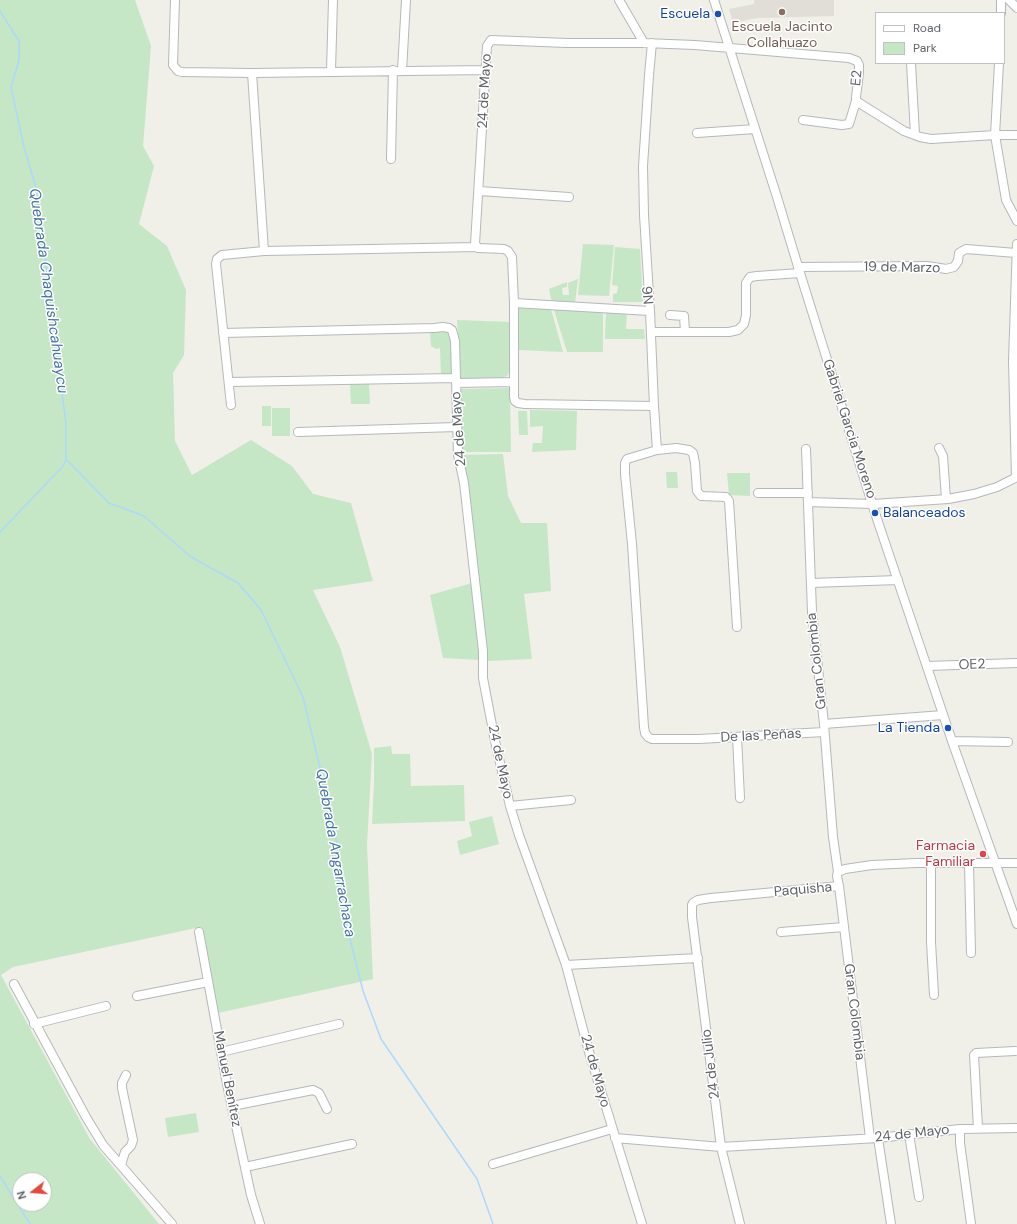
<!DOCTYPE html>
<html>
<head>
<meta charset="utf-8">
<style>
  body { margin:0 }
  #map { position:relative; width:1017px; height:1224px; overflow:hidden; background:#f0efe8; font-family:"DM Sans",sans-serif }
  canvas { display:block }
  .legend { position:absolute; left:875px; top:12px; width:130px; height:52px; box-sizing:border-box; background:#fff; border:1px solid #bfc1c2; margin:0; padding:5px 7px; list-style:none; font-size:12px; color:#5f6367 }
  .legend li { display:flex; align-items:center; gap:8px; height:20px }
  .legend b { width:20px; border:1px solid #bfc1c2 }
  .north { position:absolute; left:12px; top:1172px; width:40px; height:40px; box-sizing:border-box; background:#fff; border:1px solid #bfc1c2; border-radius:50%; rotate:253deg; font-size:11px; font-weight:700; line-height:16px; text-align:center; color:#5f6367 }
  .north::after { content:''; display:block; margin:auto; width:14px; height:18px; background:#e3483b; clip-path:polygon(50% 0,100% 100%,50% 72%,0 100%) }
</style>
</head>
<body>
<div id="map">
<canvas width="1017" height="1224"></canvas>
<ul class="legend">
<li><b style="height:5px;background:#fff"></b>Road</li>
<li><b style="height:11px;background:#c6e7c6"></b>Park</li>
</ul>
<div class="north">N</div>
</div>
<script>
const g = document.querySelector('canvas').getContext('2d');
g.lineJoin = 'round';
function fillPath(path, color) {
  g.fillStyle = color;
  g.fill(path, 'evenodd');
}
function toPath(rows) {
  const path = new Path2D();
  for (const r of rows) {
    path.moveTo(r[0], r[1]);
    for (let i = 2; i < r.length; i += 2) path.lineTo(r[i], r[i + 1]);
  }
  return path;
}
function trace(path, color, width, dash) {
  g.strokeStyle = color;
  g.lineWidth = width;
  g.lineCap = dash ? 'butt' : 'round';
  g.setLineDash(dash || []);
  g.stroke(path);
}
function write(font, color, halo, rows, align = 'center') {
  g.font = font + ' "DM Sans",sans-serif';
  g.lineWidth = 3;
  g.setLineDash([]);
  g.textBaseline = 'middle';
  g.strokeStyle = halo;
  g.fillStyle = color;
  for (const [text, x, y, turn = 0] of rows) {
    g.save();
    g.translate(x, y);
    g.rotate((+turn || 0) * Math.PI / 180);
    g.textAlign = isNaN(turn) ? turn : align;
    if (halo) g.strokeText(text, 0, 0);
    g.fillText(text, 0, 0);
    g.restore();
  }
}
fillPath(toPath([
  [754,0,834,0,834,16,757,18,733,23,729,9,754,4]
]), '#e0ded6');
fillPath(toPath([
  [0,0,135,0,151,46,143,146,154,166,139,224,167,246,186,290,184,355,173,373,175,441,192,475,251,440,292,466,313,494,351,503,373,581,313,590,340,647,372,754,367,845,373,979,218,1013,201,927,13,967,1,975,90,1139,159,1224,0,1224],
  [20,1180,44,1180,44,1204,20,1204],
  [583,244,614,245,609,296,578,295],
  [615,247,640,249,643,302,613,302,613,294,617,293,618,286,612,285],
  [578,279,575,303,552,303,549,289,567,282,567,287,562,288,563,295,569,295,568,283],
  [518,308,551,309,563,352,519,350],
  [554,310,603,311,603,352,567,352],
  [606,311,627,312,626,329,644,329,645,339,605,339],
  [457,320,511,322,510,371,507,376,503,378,461,379],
  [430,331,448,331,452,343,453,374,441,375,440,348,436,349,431,346],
  [350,383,369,383,370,404,351,404],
  [510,388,511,452,462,452,461,389],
  [262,406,271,406,271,426,262,426],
  [272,408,290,408,290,436,272,436],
  [530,410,577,411,576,450,532,452,533,443,542,443,543,426,530,427],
  [518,411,527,411,528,435,519,435],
  [503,454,508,496,521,523,547,523,551,591,524,594,532,659,488,661,462,455],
  [666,472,677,472,678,488,667,488],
  [727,473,750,473,750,496,729,495],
  [472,583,480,660,443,658,430,595],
  [391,746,392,754,410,754,411,786,464,785,465,821,372,824,374,783,374,748],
  [492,816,499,844,460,855,457,841,472,836,469,822],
  [196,1113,199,1132,168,1137,165,1118]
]), '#c6e7c6');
trace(toPath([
  [0,11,19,41,19,60,11,87,24,147,37,191,66,424,66,459,63,466,0,532],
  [66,459,109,503,144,516,191,557,238,583,261,610,303,697,330,809,337,845,336,867,348,931,363,991,381,1039,477,1179,493,1224],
  [0,1176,30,1224]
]), '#acd9fc', 1.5);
const minor = toPath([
  [175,0,173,65,178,71,182,72,252,73,486,70],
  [619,0,644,43],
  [714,0,777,197,800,273,875,513,952,741,1017,924],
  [1009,0,1017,8],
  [1001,13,1001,0],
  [652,43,649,75,643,166,644,215,650,311,654,406,525,404,518,403,515,401,514,397,514,303,512,257,508,251,504,249,478,248,475,244,487,46,491,40,567,43,644,43,695,45,849,58,857,61,859,65,859,73,856,97,856,101,904,131,920,137,931,139,995,135,1017,135],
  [911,63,915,135],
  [999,63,995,135,1006,200,1017,221],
  [331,71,333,0],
  [402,71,406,0],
  [252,73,264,251],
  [803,120,842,125,849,124,856,101],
  [697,133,755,129],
  [391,159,393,70],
  [479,191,569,197],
  [798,267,927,266,946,269,954,267,958,261,959,253,966,249,1016,253],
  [514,303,650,311],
  [670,315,684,316,685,332],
  [651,332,729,332,738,330,744,324,746,315,746,283,750,277,757,276,800,273],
  [223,333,434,328,443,327,449,328,452,330,455,341,458,455,464,483,483,651,483,678,495,741,510,806,519,835,566,965,589,1052,642,1224],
  [229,382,455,378],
  [456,383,513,382],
  [231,405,216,264,217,259,222,255,264,251,476,247],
  [654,406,657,450],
  [298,432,456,427],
  [939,448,943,456,946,499],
  [806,449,812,612,824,724,833,837,838,872],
  [1016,477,1013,361,1017,244],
  [758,493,808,493],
  [808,502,873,504,948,499,974,494,997,487,1017,477],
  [811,583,898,580],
  [737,627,729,501,726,497,701,496,697,491,695,463,693,453,689,450,676,448,657,450,627,459,625,463,625,474,632,544,644,727,645,733,648,737,652,739,699,739,824,732],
  [927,666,1017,663],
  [824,724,943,715],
  [737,737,740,798],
  [952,741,1008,742],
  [510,806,571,800],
  [931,863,931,942,934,995],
  [969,863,971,953],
  [839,886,870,1138],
  [199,932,227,1084,251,1195,260,1224],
  [781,932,844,927],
  [566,965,698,958],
  [14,984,86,1117,103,1145,172,1224],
  [137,996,208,982],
  [34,1024,106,1006],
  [221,1052,339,1024],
  [232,1106,313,1090,319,1093,327,1109],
  [978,1128,974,1055,976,1053,1015,1051],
  [960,1129,960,1143,971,1224],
  [909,1134,919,1197],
  [615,1138,721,1147,878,1138,960,1129,1017,1128],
  [878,1138,891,1224],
  [493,1164,612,1129],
  [121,1165,125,1152,131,1146,133,1140,122,1088,122,1083,126,1075],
  [245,1167,352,1144],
  [740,1224,721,1147,692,917,692,905,693,903,698,900,711,898,839,886,837,876,838,872,845,869,872,865,916,863,1017,863]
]);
trace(minor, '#b5b8bb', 10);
trace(minor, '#fff', 8);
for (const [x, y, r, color] of [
  [782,12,4,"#8d6e63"],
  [718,14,4,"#1a4fb4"],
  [875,513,4,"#1a4fb4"],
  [948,728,4,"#1a4fb4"],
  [983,854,4,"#e0444e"]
]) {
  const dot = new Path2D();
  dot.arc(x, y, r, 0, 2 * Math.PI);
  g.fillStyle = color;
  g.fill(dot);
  trace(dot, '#fff', 1.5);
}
write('14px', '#164399', '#fff', [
  ["Escuela",710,14],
  ["Balanceados",883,513,"left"],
  ["La Tienda",940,728]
], 'right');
write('14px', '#785e54', '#fff', [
  ["Escuela Jacinto",782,27],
  ["Collahuazo",782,43]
]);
write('14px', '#5f6367', '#fff', [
  ["E2",857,78,-85],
  ["24 de Mayo",485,91,-87],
  ["19 de Marzo",902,268,1],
  ["N6",649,295,-95],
  ["24 de Mayo",459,429,-94],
  ["Gabriel Garcia Moreno",849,429,72],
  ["Gran Colombia",817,661,-96],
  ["OE2",972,665,-2],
  ["De las Peñas",761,736,-3],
  ["24 de Mayo",500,762,78],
  ["Paquisha",803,890,-5],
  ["Gran Colombia",854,1012,83],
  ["24 de Julio",711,1064,-97],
  ["24 de Mayo",595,1071,74],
  ["Manuel Benítez",227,1079,79],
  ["24 de Mayo",912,1134,-6]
]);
write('14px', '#be3a42', '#fff', [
  ["Farmacia",975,846],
  ["Familiar",975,862]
], 'right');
write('italic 15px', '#4574a6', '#fff', [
  ["Quebrada Chaquishcahuaycu",48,291,82],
  ["Quebrada Angarrachaca",335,853,80]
]);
</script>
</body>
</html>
